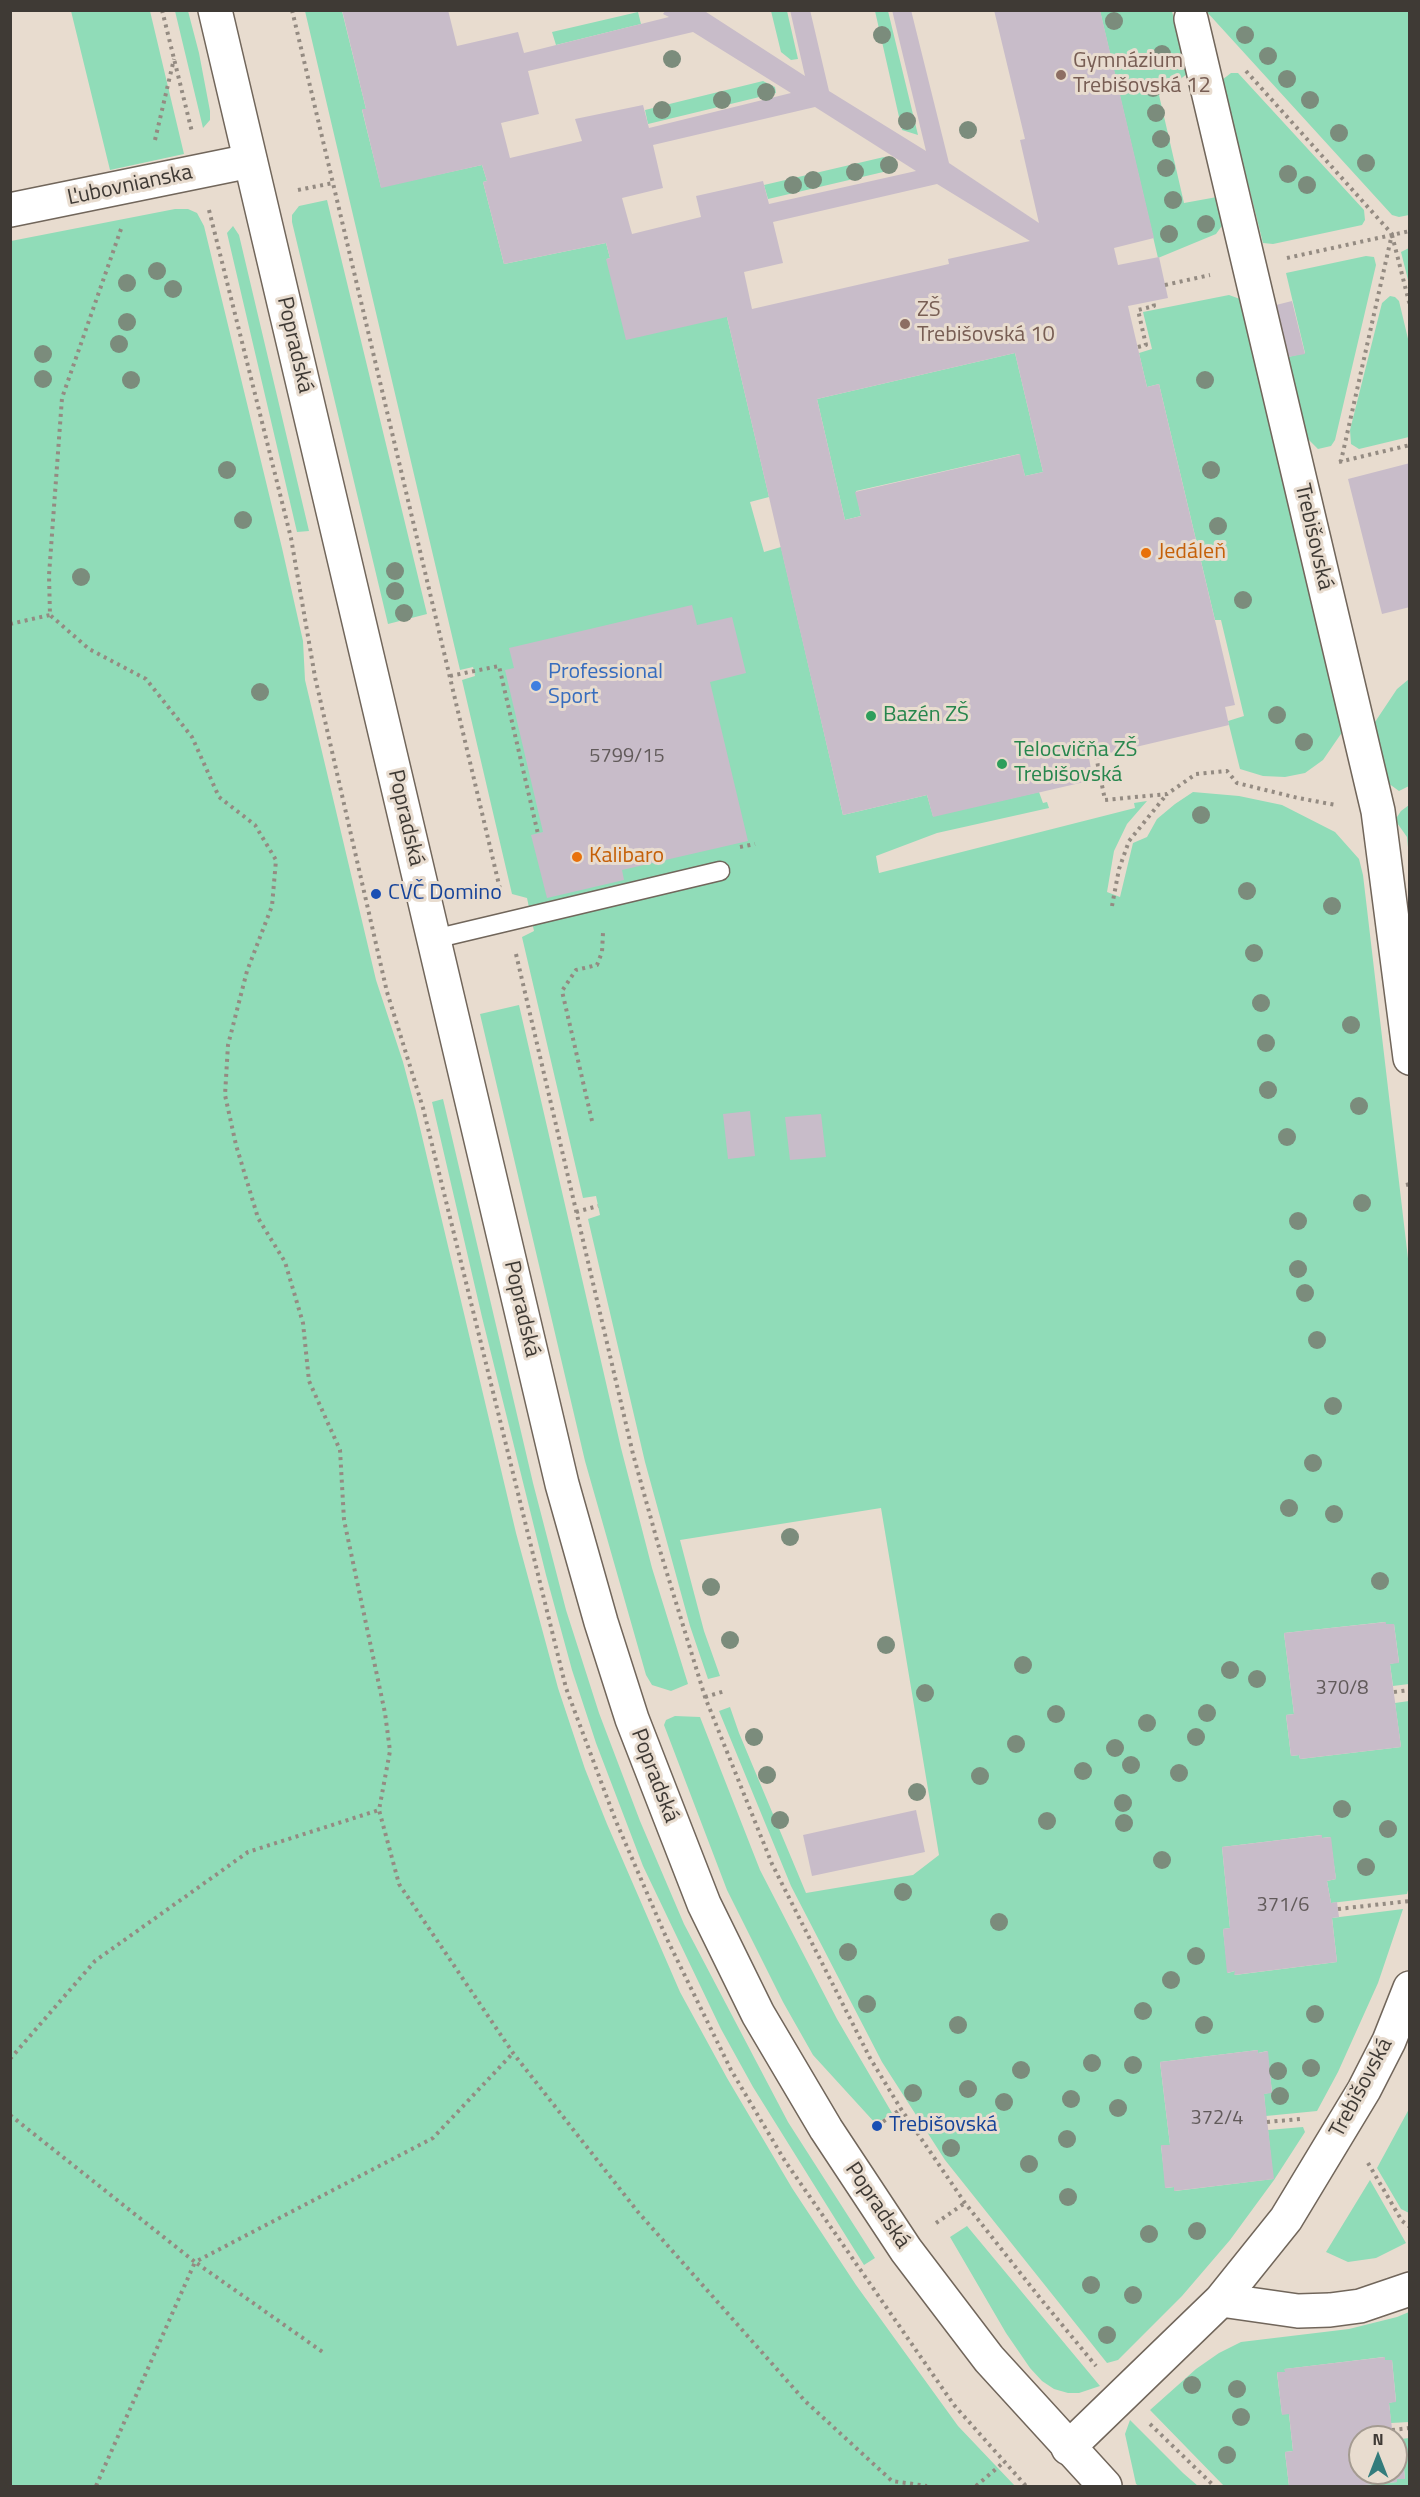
<!DOCTYPE html>
<html>
<head>
<meta charset="utf-8">
<style>
  body { margin:0 }
  #map { position:relative; width:1420px; height:2497px; overflow:hidden; background:#e8dccf; font-family:"Titillium Web",sans-serif }
  canvas { display:block }
  .frame { position:absolute; inset:0; border:12px solid #3f3a35; pointer-events:none }
  .north { position:absolute; left:1348px; top:2425px; width:60px; height:60px; box-sizing:border-box; background:#e8dccf; border:2px solid #a49b91; border-radius:50%; rotate:0deg; font-size:16px; font-weight:700; line-height:24px; text-align:center; color:#3f3a35 }
  .north::after { content:''; display:block; margin:auto; width:21px; height:27px; background:#337c7c; clip-path:polygon(50% 0,100% 100%,50% 72%,0 100%) }
</style>
</head>
<body>
<div id="map">
<canvas width="1420" height="2497"></canvas>
<div class="frame"></div>
<div class="north">N</div>
</div>
<script>
const g = document.querySelector('canvas').getContext('2d');
g.lineJoin = 'round';
function fillPath(path, color) {
  g.fillStyle = color;
  g.fill(path, 'evenodd');
}
function toPath(rows) {
  const path = new Path2D();
  for (const r of rows) {
    path.moveTo(r[0], r[1]);
    for (let i = 2; i < r.length; i += 2) path.lineTo(r[i], r[i + 1]);
  }
  return path;
}
function trace(path, color, width, dash) {
  g.strokeStyle = color;
  g.lineWidth = width;
  g.lineCap = dash ? 'butt' : 'round';
  g.setLineDash(dash || []);
  g.stroke(path);
}
function write(font, color, halo, rows, align = 'center') {
  g.font = font + ' "Titillium Web",sans-serif';
  g.lineWidth = 6;
  g.setLineDash([]);
  g.textBaseline = 'middle';
  g.strokeStyle = halo;
  g.fillStyle = color;
  for (const [text, x, y, turn = 0] of rows) {
    g.save();
    g.translate(x, y);
    g.rotate((+turn || 0) * Math.PI / 180);
    g.textAlign = isNaN(turn) ? turn : align;
    if (halo) g.strokeText(text, 0, 0);
    g.fillText(text, 0, 0);
    g.restore();
  }
}
fillPath(toPath([
  [71,11,150,11,184,154,110,170],
  [175,11,188,11,199,53,210,111,210,120,203,128],
  [305,11,342,11,366,109,362,110,381,187,482,165,487,181,483,182,504,264,606,243,610,258,607,259,727,317,769,497,750,502,764,552,781,547,843,815,927,795,933,816,1039,792,1043,803,1047,802,1049,808,937,833,876,856,879,873,1135,808,1134,803,1147,801,1127,824,1114,851,1107,892,1120,897,1133,843,1147,837,1157,819,1175,804,1193,792,1239,796,1282,805,1335,832,1359,859,1363,875,1409,1267,1409,1684,1393,1686,1390,1664,1399,1662,1394,1624,1386,1624,1385,1622,1284,1633,1294,1714,1286,1715,1291,1756,1299,1755,1300,1759,1401,1747,1395,1703,1409,1701,1409,1886,1407,1894,1331,1903,1327,1881,1336,1879,1330,1837,1322,1838,1321,1835,1222,1847,1230,1928,1223,1929,1228,1973,1235,1971,1235,1975,1337,1962,1332,1918,1403,1909,1378,1983,1338,2072,1317,2111,1266,2116,1264,2094,1272,2092,1267,2051,1258,2053,1258,2050,1160,2062,1170,2145,1161,2146,1166,2188,1174,2187,1175,2191,1273,2179,1268,2130,1303,2127,1305,2132,1274,2180,1230,2240,1182,2296,1118,2360,1107,2363,945,2160,882,2062,791,1886,719,1711,730,1707,739,1733,806,1893,913,1875,939,1855,881,1508,680,1540,704,1631,720,1676,708,1679,690,1626,645,1462,588,1219,600,1215,596,1196,583,1198,522,937,534,931,527,898,512,894,462,680,475,676,474,671,473,667,460,670],
  [771,11,787,11,798,59,791,60,781,52],
  [875,11,888,11,918,135,902,130],
  [1100,11,1172,11,1187,74,1159,95,1184,203,1217,197,1224,223,1216,234,1158,258],
  [1206,11,1409,11,1409,215,1399,217,1392,215],
  [638,12,641,24,556,45,552,32],
  [1231,73,1238,73,1364,210,1365,220,1362,225,1273,244,1263,243,1222,80],
  [763,81,775,87,776,93,648,124,645,110],
  [884,157,894,163,896,169,768,199,764,185],
  [327,200,427,614,388,624,292,222,292,215,299,206],
  [175,209,188,209,197,213,204,226,282,548,303,641,305,680,376,980,403,1062,416,1111,516,1533,558,1688,585,1769,607,1824,680,1992,727,2078,792,2188,856,2285,958,2426,1015,2486,11,2486,11,241],
  [233,226,239,235,309,531,297,532,227,233],
  [1409,248,1410,248,1409,284,1401,252],
  [1366,256,1374,257,1376,265,1335,440,1331,446,1318,449,1307,438,1288,357,1305,353,1286,273],
  [1229,295,1240,299,1345,728,1323,760,1305,773,1285,777,1263,776,1240,769,1228,721,1244,716,1221,620,1215,620,1159,384,1147,387,1139,353,1152,349,1143,312],
  [1390,296,1395,297,1399,301,1409,343,1409,437,1359,449,1351,444,1350,430,1382,303],
  [1015,353,1043,472,1025,476,1019,454,856,491,861,516,845,520,817,399],
  [1409,679,1409,786,1399,791,1388,783,1375,722,1397,689],
  [1409,805,1409,858,1407,837,1395,820,1401,811],
  [519,1005,621,1448,652,1568,688,1684,671,1691,652,1685,646,1675,585,1461,480,1014],
  [443,1099,533,1483,566,1610,599,1713,640,1821,684,1924,788,2122,875,2258,864,2265,753,2087,721,2029,643,1866,596,1743,572,1670,546,1575,482,1317,432,1102],
  [675,1716,700,1717,760,1870,837,2019,892,2113,876,2124,813,2055,783,2002,727,1890,664,1725,666,1720],
  [1409,2109,1409,2213,1401,2209,1377,2168],
  [1370,2180,1406,2243,1376,2258,1348,2262,1326,2252],
  [967,2226,1100,2386,1079,2393,1068,2393,1054,2389,1042,2381,1030,2368,1006,2333,950,2237],
  [1409,2312,1409,2422,1391,2423,1389,2403,1396,2401,1392,2360,1385,2360,1384,2357,1285,2369,1285,2372,1277,2373,1282,2414,1289,2414,1293,2451,1285,2452,1289,2486,1224,2486,1150,2410,1196,2369,1219,2353,1241,2342,1349,2329,1397,2317],
  [1130,2420,1183,2473,1198,2486,1139,2486,1136,2484,1125,2434],
  [1409,2438,1409,2486,1352,2486,1397,2482,1397,2479,1405,2479,1401,2439]
]), '#90dcb8');
fillPath(toPath([
  [342,10,448,10,457,46,518,32,524,53,669,17,663,14,666,10,703,10,805,76,790,10,810,10,829,91,926,151,892,10,911,10,949,163,1039,223,1020,140,1025,139,994,10,1100,10,1154,238,1114,248,1118,265,1159,257,1168,298,1128,306,1147,387,1159,384,1235,705,1225,707,1229,725,1089,758,1093,780,933,817,927,795,843,815,727,317,626,340,606,259,610,258,606,243,504,264,483,182,487,181,482,165,381,188,362,109,366,109],
  [693,32,791,93,649,128,643,105,575,119,582,141,510,158,501,123,539,114,528,71],
  [815,107,916,171,769,204,763,181,696,196,701,217,632,234,622,198,663,188,653,145],
  [937,184,1030,241,948,259,949,264,752,309,744,272,783,263,773,222],
  [1015,353,1043,472,1025,476,1020,454,855,492,861,516,845,520,817,399],
  [1292,301,1305,354,1288,357,1276,305],
  [1410,463,1410,607,1382,614,1348,479],
  [692,605,697,625,732,617,746,673,710,682,748,841,622,870,624,880,547,898,531,835,543,832,505,670,514,668,509,648],
  [750,1111,755,1156,728,1159,723,1114],
  [821,1114,826,1157,790,1160,785,1117],
  [1386,1622,1386,1624,1394,1624,1399,1663,1390,1664,1401,1747,1300,1759,1299,1755,1291,1756,1286,1715,1294,1714,1284,1633],
  [916,1810,925,1852,812,1876,803,1835],
  [1322,1835,1322,1838,1331,1837,1336,1879,1327,1881,1331,1903,1337,1902,1339,1917,1332,1918,1337,1962,1234,1975,1235,1971,1227,1973,1223,1929,1230,1928,1222,1847],
  [1258,2050,1258,2053,1268,2051,1272,2093,1264,2094,1274,2179,1174,2191,1174,2187,1165,2188,1161,2145,1170,2145,1160,2062],
  [1385,2357,1385,2360,1392,2360,1396,2402,1389,2403,1393,2437,1360,2437,1360,2473,1396,2473,1396,2439,1401,2439,1405,2479,1397,2479,1397,2482,1352,2486,1289,2486,1285,2452,1293,2451,1289,2414,1282,2415,1277,2372,1285,2372,1284,2369]
]), '#c8bcc9');
const lane = toPath([
  [434,939,720,871]
]);
const street = toPath([
  [1191,19,1378,811,1410,1058],
  [10,210,250,161],
  [1221,2300,1298,2311,1330,2310,1360,2306,1410,2289],
  [1068,2448,1221,2300,1286,2219,1364,2090,1389,2041,1410,1988]
]);
const secondary = toPath([
  [215,10,562,1484,601,1622,632,1719,704,1904,758,2014,826,2129,906,2250,989,2359,1105,2486]
]);
trace(lane, '#71665b', 21);
trace(street, '#71665b', 36);
trace(secondary, '#71665b', 36);
trace(toPath([
  [162,10,192,132],
  [292,10,500,889],
  [1246,71,1392,234,1341,461],
  [155,140,174,59],
  [298,190,333,183],
  [209,210,291,538,315,677,387,992,423,1108,566,1688,615,1819,666,1937,731,2070,785,2161,954,2405,1026,2486],
  [121,229,62,398,49,575,50,615,89,649,146,679,192,737,219,797,255,825,276,860,272,906,247,971,228,1045,225,1095,236,1145,258,1218,285,1262,303,1323,309,1381,340,1450,344,1520,385,1713,390,1751,379,1810,399,1884,513,2053,638,2212,805,2401,892,2481,927,2486],
  [1392,235,1410,306],
  [1287,258,1410,231],
  [1165,285,1210,275],
  [1138,347,1146,345,1138,310,1154,306,1153,301],
  [1339,462,1410,445],
  [10,624,50,615],
  [450,676,499,666,538,834],
  [1096,756,1105,800,1167,794,1196,774,1227,771,1237,783,1298,798,1336,805],
  [740,847,755,844],
  [1112,906,1119,869,1129,841,1167,794],
  [516,954,633,1454,658,1544,705,1697,772,1864,870,2058,901,2109,965,2203,1040,2298,1096,2366],
  [592,1121,562,991,576,970,597,965,602,952,603,933],
  [1406,1185,1410,1184],
  [576,1212,598,1206],
  [1394,1692,1410,1690],
  [705,1697,725,1691],
  [1338,1909,1410,1901],
  [10,2059,95,1961,248,1852,379,1810],
  [10,2115,195,2262,433,2138,513,2053],
  [1267,2122,1300,2119],
  [877,2126,901,2109],
  [1368,2163,1402,2221,1410,2227],
  [936,2223,965,2203],
  [1150,2424,1214,2486],
  [1392,2430,1410,2428],
  [96,2486,195,2262,324,2353],
  [976,2486,1004,2462]
]), '#948b82', 4, [3, 4.5]);
trace(lane, '#fff', 18);
trace(street, '#fff', 33);
trace(secondary, '#fff', 33);
g.fillStyle = '#7b8c7c';
for (const [x, y] of [
  [1114,21],
  [882,35],
  [1245,35],
  [1162,54],
  [1268,56],
  [672,59],
  [1287,79],
  [1153,88],
  [766,92],
  [722,100],
  [1310,100],
  [662,110],
  [1156,113],
  [907,121],
  [968,130],
  [1339,133],
  [1161,139],
  [1366,163],
  [889,165],
  [1166,168],
  [855,172],
  [1288,174],
  [813,180],
  [793,185],
  [1307,185],
  [1173,200],
  [1206,224],
  [1169,234],
  [157,271],
  [127,283],
  [173,289],
  [127,322],
  [119,344],
  [43,354],
  [43,379],
  [131,380],
  [1205,380],
  [227,470],
  [1211,470],
  [243,520],
  [1218,526],
  [395,571],
  [81,577],
  [395,591],
  [1243,600],
  [404,613],
  [260,692],
  [1277,715],
  [1304,742],
  [1201,815],
  [1247,891],
  [1332,906],
  [1254,953],
  [1261,1003],
  [1351,1025],
  [1266,1043],
  [1268,1090],
  [1359,1106],
  [1287,1137],
  [1362,1203],
  [1298,1221],
  [1298,1269],
  [1305,1293],
  [1317,1340],
  [1333,1406],
  [1313,1463],
  [1289,1508],
  [1334,1514],
  [790,1537],
  [1380,1581],
  [711,1587],
  [730,1640],
  [886,1645],
  [1023,1665],
  [1230,1670],
  [1257,1679],
  [925,1693],
  [1207,1713],
  [1056,1714],
  [1147,1723],
  [754,1737],
  [1196,1737],
  [1016,1744],
  [1115,1748],
  [1131,1765],
  [1083,1771],
  [1179,1773],
  [767,1775],
  [980,1776],
  [917,1792],
  [1123,1803],
  [1342,1809],
  [780,1820],
  [1047,1821],
  [1124,1823],
  [1388,1829],
  [1162,1860],
  [1366,1867],
  [903,1892],
  [999,1922],
  [848,1952],
  [1196,1956],
  [1171,1980],
  [867,2004],
  [1143,2011],
  [1315,2014],
  [958,2025],
  [1204,2025],
  [1092,2063],
  [1133,2065],
  [1311,2068],
  [1021,2070],
  [1278,2071],
  [968,2089],
  [913,2093],
  [1280,2096],
  [1071,2099],
  [1004,2102],
  [1118,2108],
  [1067,2139],
  [951,2148],
  [1029,2164],
  [1068,2197],
  [1197,2231],
  [1149,2234],
  [1091,2285],
  [1133,2295],
  [1107,2335],
  [1192,2385],
  [1237,2389],
  [1241,2417],
  [1227,2455]
]) {
  g.beginPath();
  g.arc(x, y, 9, 0, 2 * Math.PI);
  g.fill();
}
for (const [x, y, r, color] of [
  [1061,75,6,"#8d6e63"],
  [905,324,6,"#8d6e63"],
  [1146,553,6,"#e8710a"],
  [536,686,6,"#3f7fe0"],
  [871,716,6,"#2e9e5b"],
  [1002,764,6,"#2e9e5b"],
  [577,857,6,"#e8710a"],
  [376,894,6,"#1a4fb4"],
  [877,2126,6,"#1a4fb4"]
]) {
  const dot = new Path2D();
  dot.arc(x, y, r, 0, 2 * Math.PI);
  g.fillStyle = color;
  g.fill(dot);
  trace(dot, '#e8dccf', 2);
}
write('20px', '#615a5a', null, [
  ["5799/15",627,757],
  ["370/8",1342,1689],
  ["371/6",1283,1906],
  ["372/4",1217,2119]
]);
write('22px', '#785e54', '#e8dccf', [
  ["Gymnázium",1073,62],
  ["Trebišovská 12",1073,87],
  ["ZŠ",917,311],
  ["Trebišovská 10",917,336]
], 'left');
write('22px', '#3f3a35', '#e8dccf', [
  ["Ľubovnianska",130,186,-12],
  ["Popradská",294,345,77],
  ["Trebišovská",1313,537,77],
  ["Popradská",405,818,77],
  ["Popradská",521,1309,77],
  ["Popradská",654,1776,69],
  ["Trebišovská",1362,2088,-62],
  ["Popradská",877,2206,56]
]);
write('22px', '#c56008', '#e8dccf', [
  ["Jedáleň",1158,553],
  ["Kalibaro",589,857]
], 'left');
write('22px', '#366cbe', '#e8dccf', [
  ["Professional",548,673],
  ["Sport",548,698]
], 'left');
write('22px', '#27864d', '#e8dccf', [
  ["Bazén ZŠ",883,716],
  ["Telocvičňa ZŠ",1014,751],
  ["Trebišovská",1014,776]
], 'left');
write('22px', '#164399', '#e8dccf', [
  ["CVČ Domino",388,894],
  ["Trebišovská",889,2126]
], 'left');
</script>
</body>
</html>
